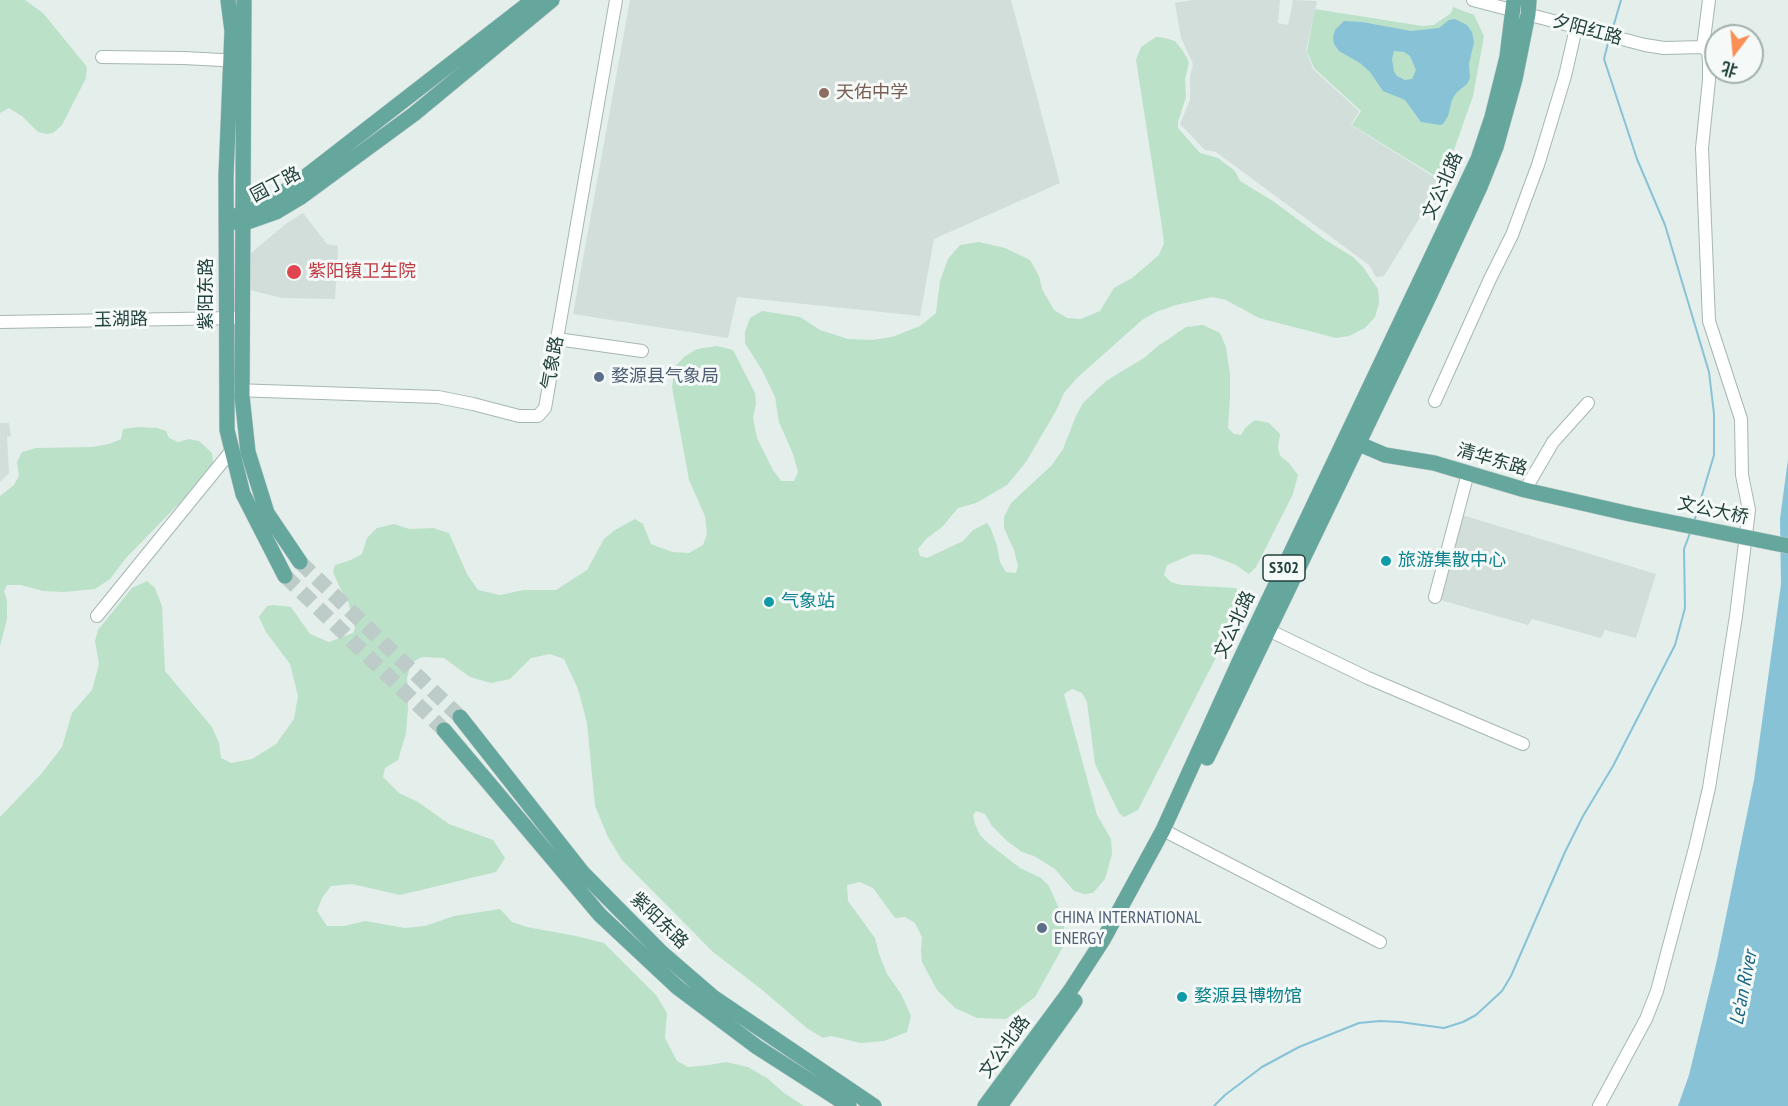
<!DOCTYPE html>
<html>
<head>
<meta charset="utf-8">
<style>
  body { margin:0 }
  #map { position:relative; width:1788px; height:1106px; overflow:hidden; background:#e4eeeb; font-family:"PT Sans Narrow","Noto Sans SC",sans-serif }
  canvas { display:block }
  .north { position:absolute; left:1704px; top:24px; width:60px; height:60px; box-sizing:border-box; background:#f5faf8; border:2px solid #a1b0ad; border-radius:50%; rotate:196deg; font-size:16px; font-weight:700; line-height:24px; text-align:center; color:#22423c }
  .north::after { content:''; display:block; margin:auto; width:21px; height:27px; background:#fb8f55; clip-path:polygon(50% 0,100% 100%,50% 72%,0 100%) }
</style>
</head>
<body>
<div id="map">
<canvas width="1788" height="1106"></canvas>
<div class="north">北</div>
</div>
<script>
const g = document.querySelector('canvas').getContext('2d');
g.lineJoin = 'round';
function fillPath(path, color) {
  g.fillStyle = color;
  g.fill(path, 'evenodd');
}
function toPath(rows) {
  const path = new Path2D();
  for (const r of rows) {
    path.moveTo(r[0], r[1]);
    for (let i = 2; i < r.length; i += 2) path.lineTo(r[i], r[i + 1]);
  }
  return path;
}
function trace(path, color, width, dash) {
  g.strokeStyle = color;
  g.lineWidth = width;
  g.lineCap = dash ? 'butt' : 'round';
  g.setLineDash(dash || []);
  g.stroke(path);
}
function write(font, color, halo, rows, align = 'center') {
  g.font = font + ' "PT Sans Narrow","Noto Sans SC",sans-serif';
  g.lineWidth = 6;
  g.setLineDash([]);
  g.textBaseline = 'middle';
  g.strokeStyle = halo;
  g.fillStyle = color;
  for (const [text, x, y, turn = 0] of rows) {
    g.save();
    g.translate(x, y);
    g.rotate((+turn || 0) * Math.PI / 180);
    g.textAlign = isNaN(turn) ? turn : align;
    if (halo) g.strokeText(text, 0, 0);
    g.fillText(text, 0, 0);
    g.restore();
  }
}
fillPath(toPath([
  [630,0,1011,0,1060,183,934,239,920,316,737,297,728,338,573,314],
  [1192,0,1280,0,1278,23,1288,25,1293,0,1317,1,1306,50,1313,69,1359,111,1351,125,1442,182,1384,276,1376,277,1369,265,1216,152,1205,150,1180,124,1190,100,1190,76,1193,64,1181,38,1175,3],
  [303,213,327,244,338,246,335,299,282,298,250,290,251,253,287,223],
  [0,423,9,423,11,436,7,437,9,473,0,482],
  [1462,515,1656,574,1636,638,1605,630,1601,638,1532,619,1528,625,1437,599]
]), '#d2deda');
fillPath(toPath([
  [0,0,25,0,43,13,87,67,86,78,62,125,53,133,47,134,38,132,22,116,9,108,0,113],
  [1453,7,1474,15,1484,36,1473,96,1443,181,1352,125,1361,111,1314,68,1307,51,1315,9,1422,26,1434,25,1451,13],
  [1156,37,1165,38,1175,41,1183,51,1189,62,1185,80,1186,97,1178,122,1178,128,1200,153,1218,158,1235,171,1240,181,1273,201,1324,239,1353,257,1363,267,1378,289,1379,303,1375,317,1365,328,1349,336,1336,338,1259,318,1226,300,1212,297,1176,305,1156,312,1142,320,1077,378,1064,393,1057,409,1026,462,1007,485,976,503,958,508,943,526,926,539,918,549,920,556,927,558,963,541,973,530,987,523,991,529,997,546,1000,562,1006,572,1016,573,1018,566,1014,550,1004,528,1004,517,1011,503,1052,465,1063,449,1076,416,1083,403,1106,381,1144,358,1158,346,1186,327,1203,325,1220,333,1226,347,1230,374,1230,397,1228,428,1234,434,1241,435,1246,427,1255,420,1269,423,1280,434,1278,447,1280,456,1289,463,1298,475,1293,494,1256,567,1249,574,1236,565,1210,555,1193,554,1167,565,1164,575,1171,582,1181,585,1236,588,1243,603,1230,630,1138,810,1124,817,1119,813,1095,764,1087,702,1082,693,1072,689,1064,694,1097,815,1111,839,1112,854,1105,879,1093,893,1084,894,1074,891,1055,869,1034,856,1022,852,1007,841,992,826,985,814,976,811,973,815,975,824,980,835,988,843,1020,868,1041,878,1049,886,1064,920,1064,945,1035,997,1006,1019,977,1018,955,1008,937,990,922,962,921,950,922,937,915,923,905,917,895,918,873,888,860,882,847,885,848,901,875,938,879,954,887,974,901,994,911,1016,907,1032,884,1041,861,1043,831,1036,823,1038,808,1029,761,989,713,952,622,860,608,837,595,806,587,723,578,689,564,659,550,654,531,658,510,679,491,683,470,677,444,658,422,657,411,663,407,678,408,708,406,733,398,760,385,768,383,777,399,793,418,802,449,824,493,840,505,858,496,872,400,895,352,884,331,886,322,898,317,911,327,926,344,926,365,921,405,928,425,926,454,916,500,909,512,922,527,927,576,936,604,943,656,995,667,1013,665,1038,677,1061,688,1067,709,1065,726,1062,748,1067,767,1078,784,1093,804,1106,0,1106,0,817,42,773,62,747,72,713,92,690,99,664,95,641,98,630,132,588,147,581,155,588,162,606,165,671,212,727,219,743,221,758,231,763,252,759,276,744,294,719,298,696,290,664,266,632,259,617,267,606,274,605,291,607,310,634,329,642,353,633,355,628,348,601,340,588,333,572,335,565,351,560,362,554,367,538,377,528,394,524,409,529,433,528,449,533,467,574,478,590,500,595,524,590,556,590,587,570,604,539,615,530,635,519,643,524,651,544,672,552,689,553,703,545,707,534,705,516,689,480,672,387,675,367,684,357,697,349,717,346,733,350,755,393,756,404,753,418,757,438,773,470,781,481,794,481,798,472,793,454,779,422,775,397,762,370,745,343,745,332,750,318,762,311,800,317,820,330,848,339,872,340,892,337,920,326,936,313,940,281,948,259,960,245,979,242,1005,248,1030,260,1039,276,1042,289,1054,310,1067,318,1081,319,1100,311,1114,288,1132,278,1159,255,1164,243,1162,227,1136,60,1141,47],
  [138,427,157,428,166,431,169,438,178,442,189,439,199,441,212,453,213,463,202,480,126,558,110,579,95,589,64,592,43,591,21,585,7,585,4,591,7,601,7,619,0,646,0,496,14,485,19,476,17,462,22,452,36,448,93,447,109,444,121,439,123,429]
]), '#bbe1c9');
fillPath(toPath([
  [1455,19,1467,25,1472,32,1474,42,1469,64,1470,78,1467,84,1456,93,1452,100,1448,116,1443,124,1440,125,1421,122,1405,100,1383,91,1370,72,1360,63,1339,51,1334,44,1333,37,1335,30,1344,21,1362,22,1411,31,1439,28,1449,20],
  [1394,51,1404,52,1410,56,1416,70,1412,79,1405,80,1397,76,1394,72,1392,59],
  [1788,459,1788,1106,1678,1106,1689,1075,1717,960,1754,780,1781,584,1780,519]
]), '#88c2d7');
trace(toPath([
  [1612,31,1621,0],
  [1609,39,1604,59,1637,159,1665,225,1709,372,1714,414,1714,455,1694,522],
  [1214,1106,1225,1095,1262,1067,1299,1047,1359,1023,1380,1021,1400,1022,1444,1028,1463,1022,1476,1015,1502,991,1511,976,1565,852,1583,816,1613,766,1675,645,1685,608,1684,549,1690,533]
]), '#88c2d7', 2);
trace(toPath([
  [300,562,460,717],
  [285,576,444,730]
]), '#bdccc8', 15, [15, 8]);
const minor = toPath([
  [1473,0,1645,45,1664,48,1703,47],
  [1703,47,1709,0],
  [102,57,184,58,240,61],
  [0,322,235,318],
  [557,339,642,351],
  [234,390,438,397,473,404,519,416,538,416,545,408,616,0],
  [1435,401,1490,279,1512,235,1538,165,1565,76,1576,28],
  [1525,490,1553,442,1588,403],
  [1435,597,1468,473],
  [97,616,232,450],
  [1262,627,1368,678,1523,744],
  [1163,830,1380,942],
  [1599,1106,1646,1019,1657,991,1695,848,1709,788,1736,616,1749,510,1742,475,1741,419,1709,321,1702,148,1709,80,1709,61,1708,52,1703,47]
]);
const major = toPath([
  [228,0,232,31,226,176,227,430,243,494,285,576],
  [244,0,242,396,248,452,267,513,300,562],
  [235,216,262,206,296,184,533,0],
  [235,222,242,224,276,212,301,197,414,114,552,0],
  [1350,440,1385,455,1434,463,1525,490,1630,514],
  [460,717,582,872,662,953,713,997,874,1106],
  [444,730,600,915,677,987,757,1047,849,1106],
  [1207,758,1427,301,1480,187,1496,147,1515,79,1528,14,1529,0],
  [985,1106,1070,991,1103,940,1163,830,1239,662,1478,159,1492,117,1507,57,1514,0],
  [1000,1106,1075,1001]
]);
trace(minor, '#a6b7b3', 14);
trace(major, '#c1cac8', 16);
trace(minor, '#fff', 12);
trace(major, '#65a79d', 15);
const majorBridge = toPath([
  [1630,514,1788,546]
]);
trace(majorBridge, '#c1cac8', 16, []);
trace(majorBridge, '#65a79d', 15);
for (const [x, y, r, color] of [
  [824,93,6,"#8d6e63"],
  [294,272,8,"#e0444e"],
  [599,377,6,"#5c6f8a"],
  [1386,561,6,"#0f9aa8"],
  [769,602,6,"#0f9aa8"],
  [1042,928,6,"#5c6f8a"],
  [1182,997,6,"#0f9aa8"]
]) {
  const dot = new Path2D();
  dot.arc(x, y, r, 0, 2 * Math.PI);
  g.fillStyle = color;
  g.fill(dot);
  trace(dot, '#f5faf8', 2);
}
for (const [x, y, w] of [
  [1284,568,42]
]) {
  const box = new Path2D();
  box.roundRect(x - w / 2, y - 13, w, 26, 4.5);
  g.fillStyle = '#f5faf8';
  g.fill(box);
  trace(box, '#22423c', 1.5);
}
write('bold 16px', '#22423c', null, [
  ["S302",1284,568]
]);
write('18px', '#22423c', '#f5faf8', [
  ["夕阳红路",1587,30,15],
  ["园丁路",276,185,-28],
  ["文公北路",1443,186,-66],
  ["紫阳东路",207,294,-90],
  ["玉湖路",121,320,-1],
  ["气象路",553,363,-80],
  ["清华东路",1492,460,16],
  ["文公大桥",1713,511,12],
  ["文公北路",1235,625,-65],
  ["紫阳东路",659,921,44],
  ["文公北路",1005,1047,-54]
]);
write('18px', '#785e54', '#f5faf8', [
  ["天佑中学",836,93]
], 'left');
write('18px', '#be3a42', '#f5faf8', [
  ["紫阳镇卫生院",308,272]
], 'left');
write('18px', '#4e5e75', '#f5faf8', [
  ["婺源县气象局",611,377],
  ["CHINA INTERNATIONAL",1054,918],
  ["ENERGY",1054,939]
], 'left');
write('18px', '#0d838f', '#f5faf8', [
  ["旅游集散中心",1398,561],
  ["气象站",781,602],
  ["婺源县博物馆",1194,997]
], 'left');
write('italic 20px', '#176582', '#f5faf8', [
  ["Le'an River",1744,988,-79]
]);
</script>
</body>
</html>
